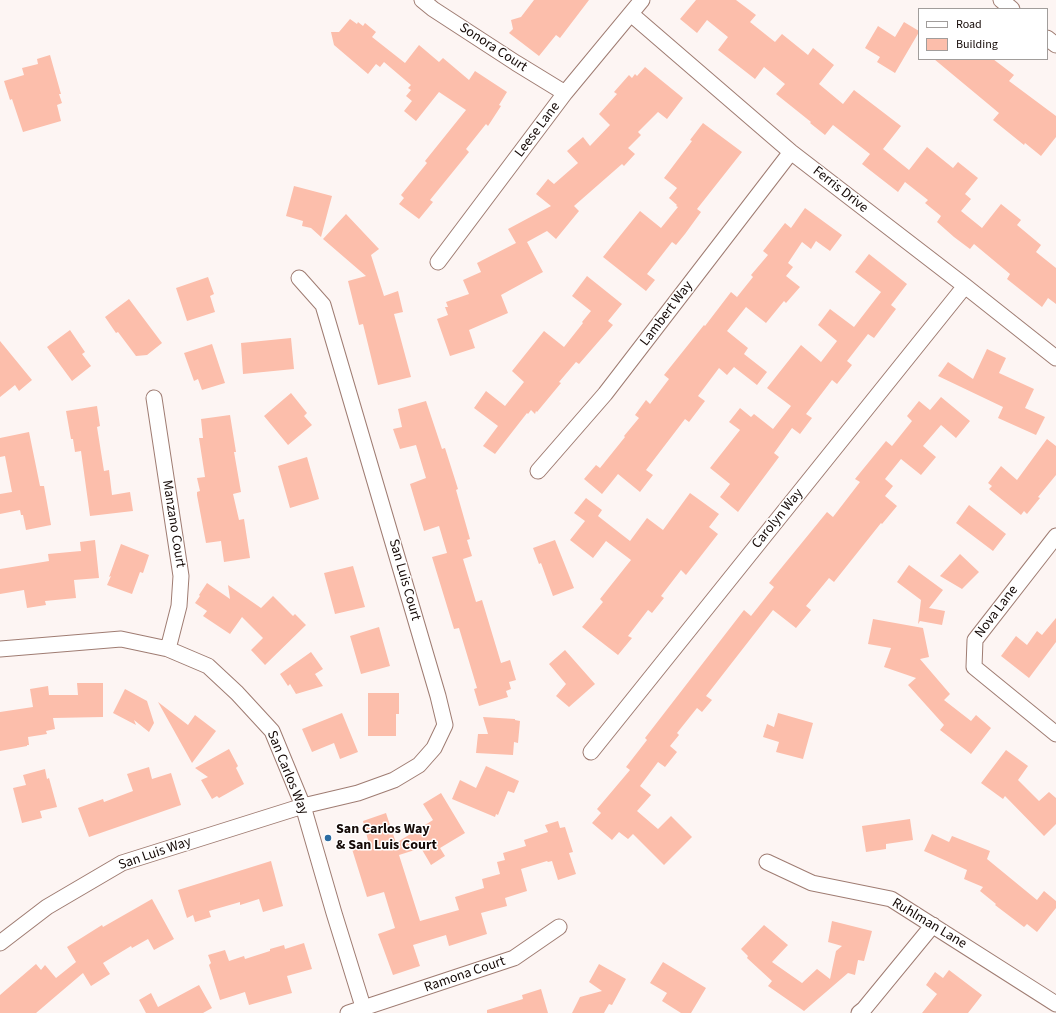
<!DOCTYPE html>
<html>
<head>
<meta charset="utf-8">
<style>
  body { margin:0 }
  #map { position:relative; width:1056px; height:1013px; overflow:hidden; background:#fdf5f3; font-family:"Source Sans 3",sans-serif }
  canvas { display:block }
  .legend { position:absolute; left:918px; top:8px; width:130px; height:52px; box-sizing:border-box; background:#fff; border:1px solid #a19d9b; margin:0; padding:5px 7px; list-style:none; font-size:12px; color:#140906 }
  .legend li { display:flex; align-items:center; gap:8px; height:20px }
  .legend b { width:20px; border:1px solid #a19d9b }
</style>
</head>
<body>
<div id="map">
<canvas width="1056" height="1013"></canvas>
<ul class="legend">
<li><b style="height:5px;background:#fff"></b>Road</li>
<li><b style="height:11px;background:#fcbeab"></b>Building</li>
</ul>
</div>
<script>
const g = document.querySelector('canvas').getContext('2d');
g.lineJoin = 'round';
function fillPath(path, color) {
  g.fillStyle = color;
  g.fill(path, 'evenodd');
}
function toPath(rows) {
  const path = new Path2D();
  for (const r of rows) {
    path.moveTo(r[0], r[1]);
    for (let i = 2; i < r.length; i += 2) path.lineTo(r[i], r[i + 1]);
  }
  return path;
}
function trace(path, color, width, dash) {
  g.strokeStyle = color;
  g.lineWidth = width;
  g.lineCap = dash ? 'butt' : 'round';
  g.setLineDash(dash || []);
  g.stroke(path);
}
function write(font, color, halo, rows, align = 'center') {
  g.font = font + ' "Source Sans 3",sans-serif';
  g.lineWidth = 3;
  g.setLineDash([]);
  g.textBaseline = 'middle';
  g.strokeStyle = halo;
  g.fillStyle = color;
  for (const [text, x, y, turn = 0] of rows) {
    g.save();
    g.translate(x, y);
    g.rotate((+turn || 0) * Math.PI / 180);
    g.textAlign = isNaN(turn) ? turn : align;
    if (halo) g.strokeText(text, 0, 0);
    g.fillText(text, 0, 0);
    g.restore();
  }
}
fillPath(toPath([
  [534,0,589,0,560,38,556,35,539,56,509,33,513,29,511,20,521,17],
  [696,0,736,0,756,15,750,22,775,42,782,34,808,55,813,48,834,65,819,84,843,104,854,90,901,126,883,149,909,170,927,147,953,168,958,162,978,178,965,194,971,199,961,211,982,228,1001,204,1021,220,1017,225,1041,245,1036,252,1056,268,1056,304,1048,298,1042,307,1007,279,1010,274,974,244,970,249,954,237,937,222,941,216,925,203,928,200,905,182,898,192,862,164,870,154,833,125,825,135,810,123,811,122,776,94,785,84,764,67,755,79,718,50,728,37,707,20,697,33,680,19],
  [350,19,357,24,358,22,363,26,365,23,376,32,372,37,405,63,419,45,439,62,443,58,469,80,475,71,507,92,499,105,501,106,488,126,486,124,466,149,469,152,430,200,433,202,419,219,399,204,404,198,401,195,427,163,425,161,466,110,439,92,416,121,404,111,412,101,406,96,411,90,408,88,411,85,384,62,380,67,376,64,368,74,334,45,331,32,339,32],
  [904,22,919,31,919,32,895,73,877,62,880,57,865,48,878,26,895,37],
  [50,55,61,94,59,94,62,103,57,105,61,121,23,132,12,99,10,100,4,81,24,75,22,68,38,64,37,59],
  [934,59,993,59,1014,75,1009,81,1056,116,1056,137,1041,156,1025,143,1024,145,993,120,999,113],
  [645,67,683,98,667,119,658,112,638,132,641,135,628,148,635,154,624,166,622,164,574,206,579,211,556,239,547,231,527,242,543,272,501,295,508,313,469,330,475,348,450,356,437,319,448,315,445,307,448,307,446,302,469,294,463,280,481,272,477,263,516,243,508,229,551,206,536,194,548,179,554,184,578,163,567,151,583,137,590,146,610,125,599,114,617,94,614,92,629,75,632,78,635,74,637,76],
  [703,123,742,152,697,209,701,212,685,234,676,245,672,242,647,274,655,280,646,291,603,257,640,211,661,228,678,207,676,206,677,205,669,198,677,188,664,178,692,141,690,140],
  [294,186,332,196,321,237,311,228,302,226,303,221,286,216],
  [805,208,842,235,830,251,816,241,811,249,802,242,788,263,793,267,786,276,800,287,786,303,784,301,766,323,746,307,727,331,748,348,744,354,767,372,757,385,734,367,727,375,719,368,698,396,705,401,689,422,685,419,646,470,653,475,640,492,618,474,602,494,584,479,596,465,600,468,625,437,624,436,639,418,635,415,646,400,650,404,669,379,664,375,704,325,705,326,731,292,737,297,753,277,751,275,768,255,763,251,785,223,791,228],
  [346,214,379,249,371,255,384,296,398,291,403,312,394,314,411,377,378,385,363,324,359,325,348,281,366,276,323,239],
  [869,254,907,284,891,305,896,309,874,338,868,334,847,361,852,365,837,384,832,380,806,414,812,418,800,434,792,428,774,453,779,457,738,512,720,497,730,484,710,468,740,430,729,422,740,408,751,417,754,414,773,429,791,406,767,388,801,345,821,362,837,341,818,325,830,309,854,327,881,292,855,272],
  [587,276,622,304,608,321,613,325,579,364,576,362,559,382,561,383,537,412,536,411,535,414,531,410,528,414,527,413,495,454,483,446,498,426,474,408,486,391,505,406,524,382,512,371,544,331,564,347,583,323,582,322,591,311,572,296],
  [208,277,214,294,210,296,215,312,187,321,176,288],
  [129,299,162,343,147,355,136,356,118,332,116,333,105,317],
  [70,330,85,352,82,354,91,366,72,381,47,347],
  [291,338,294,369,243,374,241,343],
  [0,341,32,380,19,391,15,385,0,397],
  [212,344,225,383,202,390,198,379,194,381,184,353],
  [987,349,1006,358,999,373,1034,389,1025,408,1045,417,1036,435,998,418,1003,407,938,376,948,362,973,379],
  [291,393,307,413,304,416,312,425,288,445,264,416],
  [941,397,970,421,956,438,941,425,923,446,936,457,921,475,901,459,885,479,893,486,885,496,897,506,882,524,881,523,834,582,829,578,806,606,811,610,796,628,773,610,706,696,712,700,702,712,697,708,677,733,679,735,670,746,677,752,665,767,658,762,640,786,651,795,637,811,658,829,671,816,692,837,664,865,633,834,628,839,619,832,612,840,592,823,601,813,597,809,630,770,626,767,647,740,645,738,744,610,751,616,774,587,769,583,827,512,833,517,860,482,855,479,886,441,892,446,912,421,907,416,919,401,930,410],
  [426,401,442,449,445,448,458,489,456,490,470,539,467,540,472,556,463,559,476,602,482,600,501,663,510,660,516,680,509,682,511,689,506,691,508,697,479,706,474,689,477,688,459,628,454,629,432,557,447,553,439,526,424,531,410,484,426,478,416,445,400,449,393,429,402,427,398,409],
  [97,406,100,426,97,427,104,471,109,470,112,495,130,492,133,511,90,516,81,451,75,452,73,439,71,439,66,411],
  [230,415,236,452,234,452,241,492,233,494,239,520,244,519,250,558,224,562,221,541,206,543,197,495,197,492,200,491,197,478,205,477,199,438,203,438,201,419],
  [29,432,40,486,44,486,51,525,26,530,23,515,21,515,20,510,0,514,0,494,12,492,5,456,0,457,0,438],
  [1047,439,1056,446,1056,475,1038,497,1040,498,1027,514,1024,511,1021,515,989,489,992,486,988,483,1001,466,1017,480],
  [307,457,319,499,290,508,278,466],
  [690,493,719,514,709,527,718,534,686,575,681,570,661,596,664,598,652,613,648,610,628,636,632,638,618,655,582,627,603,602,600,599,631,560,606,541,593,558,570,540,585,521,574,513,586,498,602,510,598,516,630,541,647,518,663,530],
  [969,505,1006,534,993,551,956,523],
  [95,540,99,578,74,580,76,598,45,601,46,605,27,608,24,590,0,594,0,569,49,561,48,554,81,551,80,542],
  [555,540,574,588,553,596,541,563,539,564,533,548],
  [121,544,149,555,143,573,140,572,132,594,107,585,111,576,109,577],
  [960,554,979,572,962,589,940,576],
  [909,565,943,590,929,608,945,611,942,625,920,621,918,624,921,600,897,582],
  [353,566,365,607,335,614,324,573],
  [207,583,230,599,228,585,261,608,273,596,293,616,295,614,306,625,265,665,251,650,263,638,242,617,230,634,203,616,207,611,195,603,200,596,199,595],
  [1056,618,1056,642,1029,678,1001,656,1016,636,1027,645,1037,631,1042,635],
  [873,619,923,628,929,657,920,659,950,694,944,700,971,721,976,715,991,728,971,754,940,730,944,725,908,685,916,678,884,667,891,648,868,644],
  [379,627,390,666,361,674,350,636],
  [565,650,595,684,569,707,556,696,566,684,549,664],
  [311,652,323,669,315,674,323,686,296,694,290,684,288,686,280,674],
  [77,683,103,683,103,717,53,718,55,729,46,731,47,734,28,737,29,745,27,745,27,746,0,751,0,712,33,707,30,689,48,686,49,695,78,695],
  [125,689,147,701,154,723,149,732,134,720,136,725,113,713],
  [368,693,399,693,399,714,396,714,396,736,368,736],
  [158,702,188,725,195,715,216,731,192,763],
  [342,713,358,752,340,759,334,743,312,752,302,729],
  [778,713,813,723,803,759,776,752,779,742,763,737,767,724,774,727],
  [483,717,515,719,515,720,520,721,518,743,514,742,513,755,476,753,478,734,488,734],
  [229,749,238,766,236,768,244,784,219,798,217,796,212,799,201,780,208,777,195,768],
  [1006,750,1028,766,1018,780,1039,801,1049,792,1056,798,1056,824,1044,836,1005,796,1003,799,981,783],
  [486,766,519,781,514,793,508,791,498,815,496,814,495,817,452,799,460,780,476,788],
  [149,767,152,779,171,773,181,805,89,837,78,808,103,799,104,802,133,791,127,774],
  [45,769,47,779,49,778,57,807,40,811,42,818,22,823,13,788,26,785,23,775],
  [441,793,465,833,440,848,445,856,431,865,421,848,399,855,420,921,459,910,455,897,484,888,482,879,500,874,497,862,505,860,503,853,526,846,524,840,548,832,545,825,558,821,560,828,565,827,573,852,569,853,576,874,558,880,552,861,548,862,547,861,521,869,527,891,505,898,507,906,481,913,487,934,449,946,446,935,413,945,420,966,393,975,378,934,395,928,384,892,367,897,352,849,369,844,363,821,386,813,396,843,433,820,423,804],
  [910,819,913,840,886,844,886,849,866,852,862,826],
  [932,834,949,842,952,836,990,851,987,859,1037,900,1044,891,1056,901,1056,908,1037,932,1027,924,1024,927,995,905,996,904,980,891,983,887,964,879,967,870,924,851],
  [271,861,283,906,263,912,259,899,240,905,240,902,209,911,211,917,195,922,193,915,187,918,178,890],
  [152,899,174,939,154,950,148,939,132,948,131,946,103,963,110,974,91,986,83,973,36,1013,0,1013,0,995,36,964,41,970,45,965,56,978,76,962,67,947,102,925,103,927],
  [832,921,872,931,864,961,858,960,855,975,848,973,804,1011,768,986,772,981,747,958,748,956,741,949,764,925,788,945,772,962,802,983,817,969,830,979,836,951,842,946,828,942],
  [304,943,312,969,287,976,292,993,249,1005,245,992,220,1000,209,965,211,963,208,955,225,950,229,961,244,956,245,959,270,951,270,949,284,945,285,949],
  [663,962,706,988,691,1013,681,1013,662,1001,667,993,650,983],
  [599,964,626,979,612,1005,609,1004,604,1013,572,1013,580,997,602,991,589,982],
  [949,970,982,995,968,1013,922,1013,937,994,926,985,935,972,943,978],
  [199,985,212,1008,203,1013,146,1013,139,1000,151,993,158,1007],
  [541,989,548,1013,487,1013,487,1010,523,999,522,995]
]), '#fcbeab');
const minor = toPath([
  [422,0,433,9,516,63,565,93],
  [1001,0,1012,9],
  [631,14,791,152,965,286,1056,358],
  [1047,38,1056,45],
  [438,262,565,93,642,0],
  [154,398,181,576,179,606,168,649],
  [538,471,605,394,791,152],
  [1056,536,975,640,974,667,1056,734],
  [0,649,121,639,168,649,208,666,237,693,272,731,303,806,334,913,365,1013],
  [591,752,965,286],
  [767,862,812,883,891,899,1056,1004],
  [0,943,47,907,122,863,303,806,358,793,394,780,419,765,434,748,445,725,438,696,323,305,299,278],
  [348,1013,514,958,559,927],
  [859,1013,864,1009,933,925]
]);
trace(minor, '#9f7c72', 17);
trace(minor, '#fff', 15);
for (const [x, y, r, color] of [
  [328,838,4,"#2c6ca2"]
]) {
  const dot = new Path2D();
  dot.arc(x, y, r, 0, 2 * Math.PI);
  g.fillStyle = color;
  g.fill(dot);
  trace(dot, '#fff', 1.5);
}
write('14px', '#140906', '#fff', [
  ["Sonora Court",493,48,33],
  ["Leese Lane",538,130,-53],
  ["Ferris Drive",840,190,38],
  ["Lambert Way",667,314,-53],
  ["Carolyn Way",778,519,-51],
  ["Manzano Court",173,524,81],
  ["San Luis Court",404,580,74],
  ["Nova Lane",997,612,-53],
  ["San Carlos Way",287,773,68],
  ["San Luis Way",155,854,-19],
  ["Ruhlman Lane",929,924,31],
  ["Ramona Court",465,975,-19]
]);
write('bold 14px', '#140906', '#fff', [
  ["San Carlos Way",336,830],
  ["& San Luis Court",336,846]
], 'left');
</script>
</body>
</html>
